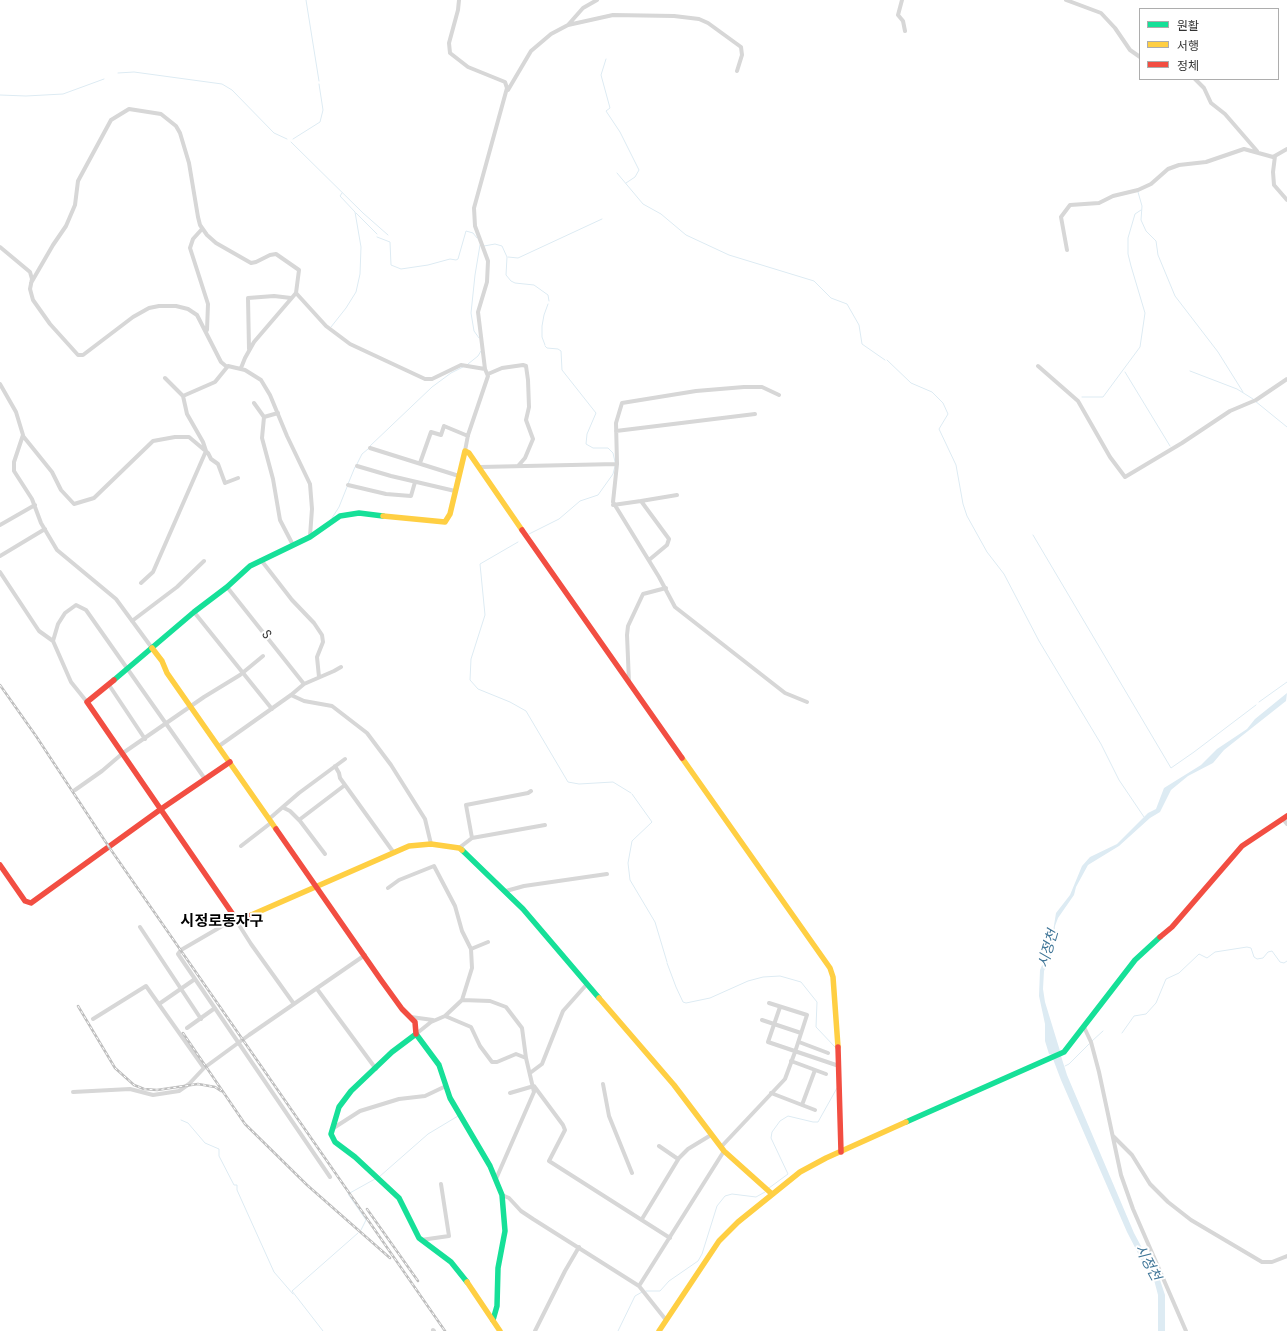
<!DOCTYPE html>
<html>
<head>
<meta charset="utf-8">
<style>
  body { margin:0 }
  #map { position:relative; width:1287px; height:1331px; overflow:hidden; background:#fff; font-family:"Roboto Condensed","Noto Sans KR",sans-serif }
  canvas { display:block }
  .legend { position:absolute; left:1139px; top:8px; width:140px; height:72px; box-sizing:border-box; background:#fff; border:1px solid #adadad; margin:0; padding:5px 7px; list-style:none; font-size:12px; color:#333 }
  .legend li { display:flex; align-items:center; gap:8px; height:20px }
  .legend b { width:20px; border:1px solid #adadad }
</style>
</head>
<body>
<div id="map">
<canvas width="1287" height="1331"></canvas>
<ul class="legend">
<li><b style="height:5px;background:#16e098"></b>원활</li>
<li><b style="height:5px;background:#ffcf43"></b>서행</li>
<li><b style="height:5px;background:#f24e42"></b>정체</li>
</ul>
</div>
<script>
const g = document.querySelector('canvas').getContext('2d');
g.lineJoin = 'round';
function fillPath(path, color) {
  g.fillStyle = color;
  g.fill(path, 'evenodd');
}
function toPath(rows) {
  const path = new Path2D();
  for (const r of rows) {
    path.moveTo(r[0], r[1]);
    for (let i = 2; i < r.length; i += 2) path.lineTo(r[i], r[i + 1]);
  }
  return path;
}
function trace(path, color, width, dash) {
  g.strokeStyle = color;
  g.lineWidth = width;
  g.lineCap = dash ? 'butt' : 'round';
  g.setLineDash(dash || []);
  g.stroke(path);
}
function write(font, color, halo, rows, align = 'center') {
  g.font = font + ' "Roboto Condensed","Noto Sans KR",sans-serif';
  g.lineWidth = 4;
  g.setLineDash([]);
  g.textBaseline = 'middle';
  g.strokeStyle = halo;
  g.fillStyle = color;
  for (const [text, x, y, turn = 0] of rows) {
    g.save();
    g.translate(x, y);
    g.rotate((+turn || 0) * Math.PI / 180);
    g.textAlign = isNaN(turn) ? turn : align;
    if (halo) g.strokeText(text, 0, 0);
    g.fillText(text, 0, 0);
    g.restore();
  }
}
fillPath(toPath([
  [1287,693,1286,701,1224,750,1213,763,1188,776,1171,790,1160,812,1150,818,1119,846,1088,865,1076,887,1074,895,1058,918,1055,926,1053,951,1044,971,1043,989,1045,1002,1060,1051,1052,1055,1049,1054,1045,1041,1045,1024,1039,996,1040,970,1051,944,1056,913,1070,895,1082,866,1090,857,1117,844,1148,813,1156,809,1164,788,1201,765,1217,749,1247,729,1255,719],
  [1061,1056,1067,1075,1134,1233,1149,1261,1159,1277,1165,1295,1165,1331,1158,1331,1158,1295,1153,1276,1142,1261,1127,1232,1061,1080,1053,1059]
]), '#ddebf3');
trace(toPath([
  [306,0,319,81],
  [606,59,601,75,610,108,606,111,620,132,639,170,635,177,626,183],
  [118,73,134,72,222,84,232,90,274,133,287,139],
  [0,95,26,96,63,94,104,79],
  [293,139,320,122,323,110,319,84],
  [291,142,363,213,388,235],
  [617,173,643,204,661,214,686,235,729,255,814,281,831,298,847,304,859,325,862,344,885,360],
  [1138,192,1142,206,1141,220,1146,231,1156,241,1158,255,1175,296,1218,352,1243,392],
  [356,213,377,234],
  [377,237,390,242,391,265,401,269,428,265,450,259,456,260,458,259,466,231,473,233,477,238],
  [484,246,495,244,502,246,507,257,506,275,511,281,515,283,534,285,548,295,549,301],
  [508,257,518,258,602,219],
  [331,327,346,308,356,292,360,274,361,247,355,212,340,196,342,193],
  [479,338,474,331,471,313,475,275,480,245],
  [545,345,542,337,542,326,544,315,548,304],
  [545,346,547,348,558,349,561,351,562,370,596,413,587,434,586,444,593,448,608,448,613,453,615,462],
  [887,360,911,383,932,392,943,403,948,414,939,429,956,465,963,504,967,516,987,552,1004,574,1039,641,1101,744,1119,780,1144,817],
  [468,364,478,356,481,351],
  [1190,371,1237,389,1253,399],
  [1125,372,1170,446],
  [1082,397,1103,397,1140,347,1145,313,1131,266,1128,254,1128,238,1135,214,1141,210],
  [1255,401,1287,427],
  [370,446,432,387,451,373,463,367],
  [357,464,362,454,368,449],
  [348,484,355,467],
  [332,518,339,507,347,487],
  [529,534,559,519,580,501,598,495,613,474,615,466],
  [1033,535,1171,768,1194,752,1256,705],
  [518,542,480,564,485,615,471,659,470,680,478,689,510,702,526,711,568,782,579,784,613,782,631,793],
  [1259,702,1287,682],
  [632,794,652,822,632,841,628,863,630,880,655,922,667,962],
  [667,963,676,987,683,1002,686,1003,710,998,748,981,763,977,780,976,801,982,817,1002,816,1027,835,1047],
  [1122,1033,1134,1016,1146,1014,1156,1003,1166,979,1179,973,1199,954,1207,958,1215,952,1247,947,1251,948,1254,957,1257,959,1263,958,1268,952,1272,951,1280,962,1284,963,1287,961],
  [1092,1041,1103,1031],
  [1065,1066,1069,1064,1089,1044],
  [181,1120,188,1123,205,1143,219,1149,219,1156,234,1185,237,1185,237,1190,274,1272,293,1294],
  [379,1177,428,1134,458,1116],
  [769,1188,788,1174,771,1138,772,1132,780,1121,788,1116,813,1122,818,1122,837,1088],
  [361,1230,366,1220,348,1194,375,1179],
  [646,1291,660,1291,669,1281,698,1261,702,1254,717,1206,725,1196,732,1194,756,1197,765,1192],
  [323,1331,292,1291,358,1233],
  [618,1331,635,1296,642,1292]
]), '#ddebf3', 1);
trace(toPath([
  [459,0,458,10,449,43,450,53,468,67,505,82,507,88,474,208,475,226,488,261,487,282,478,312,485,369,488,376,468,435,465,451],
  [902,0,898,15,903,21,905,31],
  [1066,0,1101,13,1115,28,1130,50,1140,57],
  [568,25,583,8,597,0],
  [1195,79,1204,88,1211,103,1225,114,1257,151],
  [508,90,531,51,551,34,568,25,613,15,674,16,699,19,708,23,741,47,742,55,737,71],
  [1275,156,1273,172,1274,185,1287,200],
  [202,229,193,239,190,248,208,304,207,330],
  [0,247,30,272,32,279,30,289,33,300,50,324,78,355,83,355,133,317,149,308,159,306,176,306,188,309,197,315,221,362,227,367],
  [1067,250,1061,217,1070,205,1099,203,1113,196,1138,190,1151,184,1168,169,1179,165,1206,162,1244,149,1273,157,1287,149],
  [31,283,53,245,66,226,75,205,78,181,111,120,129,109,161,114,176,126,180,133,189,163,198,217,200,225,207,235,216,243,251,263,256,262,270,255,276,254,299,270,296,293,254,342,245,358,241,368],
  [296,293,326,326,350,344,425,379,432,379,461,365,485,369],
  [249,349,248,298,274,296,291,298],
  [1038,366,1078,401,1110,457,1125,477,1182,443,1230,411,1256,400,1287,379],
  [488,374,502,368,523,365,526,366,528,380,529,407,526,420,533,439,525,458,518,466],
  [0,384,16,412,23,435,14,462,14,471,32,499,41,523,57,550,116,599,152,648],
  [779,395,762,387,744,387,696,391,622,403,616,423,617,464,613,502,659,577,675,607,785,693,807,702],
  [183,396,215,382,228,366,245,370,261,380,270,395,287,436,310,484,312,509,310,536],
  [254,403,264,417,262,438,273,479,280,520,293,545],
  [264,417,278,413],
  [616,431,755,414],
  [23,436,52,472,61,490,74,504,94,498,153,441,175,437,189,437,208,453,211,459,218,464,225,483,238,478],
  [370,448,459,476],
  [420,463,431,432,441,435,444,426,468,436],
  [357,466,391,476,455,491],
  [480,467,617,464],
  [348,485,386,494,411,496,415,482],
  [641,501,677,495],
  [613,505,641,501,669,539,667,545,649,560],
  [0,525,35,505],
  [0,556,45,529],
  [261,560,292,600,314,623,322,635,323,642,317,657,319,677],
  [0,572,35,625,39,631,53,641,71,682,87,702],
  [141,583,153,572,206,451,203,442,187,414,183,396,165,378],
  [227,587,304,684],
  [194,612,272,709],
  [132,621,177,587,204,561],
  [53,641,58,624,65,613,76,605,86,610,205,779],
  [629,682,627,635,628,626,643,594,666,588],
  [109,685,145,739],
  [291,695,304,701,332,706,367,733,391,765,425,819,431,844],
  [219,746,291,695,304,684,334,671,341,667],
  [335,766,339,773,340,778,394,853],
  [75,790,102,771,123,753,204,697,240,675,263,656],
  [284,808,290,811,300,821,325,854],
  [269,819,299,793,345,759],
  [1283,819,1287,824],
  [299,820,345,785],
  [472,838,466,805,528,793,531,791],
  [241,846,272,822],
  [459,848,472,838,545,825],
  [388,888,399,880,434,866,455,906,462,931,471,949,472,968,462,1000,445,1016],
  [506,891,524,886,607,874],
  [236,918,181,950,178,954,330,1177],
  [239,920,239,925,251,944,294,1004],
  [140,927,201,1019],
  [471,949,488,942],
  [317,989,376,1069],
  [462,1000,490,1001,506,1007,522,1028,526,1058],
  [159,1004,195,979],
  [780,1007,768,1042,839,1066],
  [411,1017,433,1020],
  [93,1019,146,986,204,1068],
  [762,1020,801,1033],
  [1084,1027,1091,1042,1099,1072,1121,1175,1133,1209,1186,1331],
  [187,1028,215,1008],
  [416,1034,431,1022,445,1016,471,1027,480,1046,492,1062,497,1062,516,1054,526,1058,534,1092,496,1179],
  [799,1042,828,1053],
  [791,1061,826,1074],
  [530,1073,542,1064,563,1011,587,984],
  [603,1084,609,1116,632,1173],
  [73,1092,130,1089,153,1095,179,1091,189,1084,204,1068,249,1035,365,955],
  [510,1093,534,1086,563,1125,565,1130,549,1161,670,1238],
  [771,1093,815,1110],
  [802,1105,815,1070],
  [332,1129,360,1111,399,1099,425,1096,446,1086],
  [1113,1136,1132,1155,1150,1184,1168,1202,1191,1220,1262,1262,1272,1262,1287,1256],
  [659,1146,678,1159],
  [721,1147,785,1079,795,1052,807,1015,769,1003],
  [502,1195,509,1198,521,1211,533,1219,639,1286,666,1320],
  [642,1219,679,1158,688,1149,711,1135],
  [421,1240,449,1236,441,1184],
  [639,1286,724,1151],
  [433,1330,434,1331],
  [535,1331,565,1271,579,1247]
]), '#d7d7d7', 4);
trace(toPath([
  [114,680,194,612,227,587,250,566,310,537,340,516,359,513,383,516],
  [462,850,523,909,599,998],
  [416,1034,439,1065,450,1098,490,1166,502,1195,505,1231,498,1268,497,1306,493,1320],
  [416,1034,392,1052,351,1091,339,1107,331,1134,335,1142,355,1157,399,1198,419,1238,451,1262,467,1282],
  [906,1122,1064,1052,1135,960,1160,937]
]), '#16e098', 5.5);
trace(toPath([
  [383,516,445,522,450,514,465,451,469,453,522,530],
  [152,648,162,661,167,673,276,829],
  [682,758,830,968,833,977,838,1047],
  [249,916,409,846,431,844,459,848,462,850],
  [599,998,674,1085,724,1151,772,1194],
  [467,1282,500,1331],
  [659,1331,719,1241,738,1222,800,1172,826,1158,906,1122]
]), '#ffcf43', 5.5);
trace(toPath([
  [522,530,682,758],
  [114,680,87,702,234,916,239,920,249,916],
  [276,829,381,980,402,1009,415,1022,416,1034],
  [0,865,25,901,31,903,161,809,230,762],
  [1160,937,1172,927,1242,846,1287,816],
  [838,1047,841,1152]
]), '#f24e42', 5.5);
const rail = toPath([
  [0,685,36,736,109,847,445,1331],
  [78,1006,115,1068,134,1085,144,1089,157,1090,198,1084,215,1087,221,1091],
  [183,1033,245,1124,307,1185,390,1258],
  [367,1209,418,1281]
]);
trace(rail, '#bebebe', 2.5);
trace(rail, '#fff', 1, [3]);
write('13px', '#333', '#fff', [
  ["S",266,635,50]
]);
write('italic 14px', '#3f7597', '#fff', [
  ["시정천",1049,949,-74],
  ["시정천",1147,1263,62]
]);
write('bold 15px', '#000', '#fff', [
  ["시정로동자구",222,922]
]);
</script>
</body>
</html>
